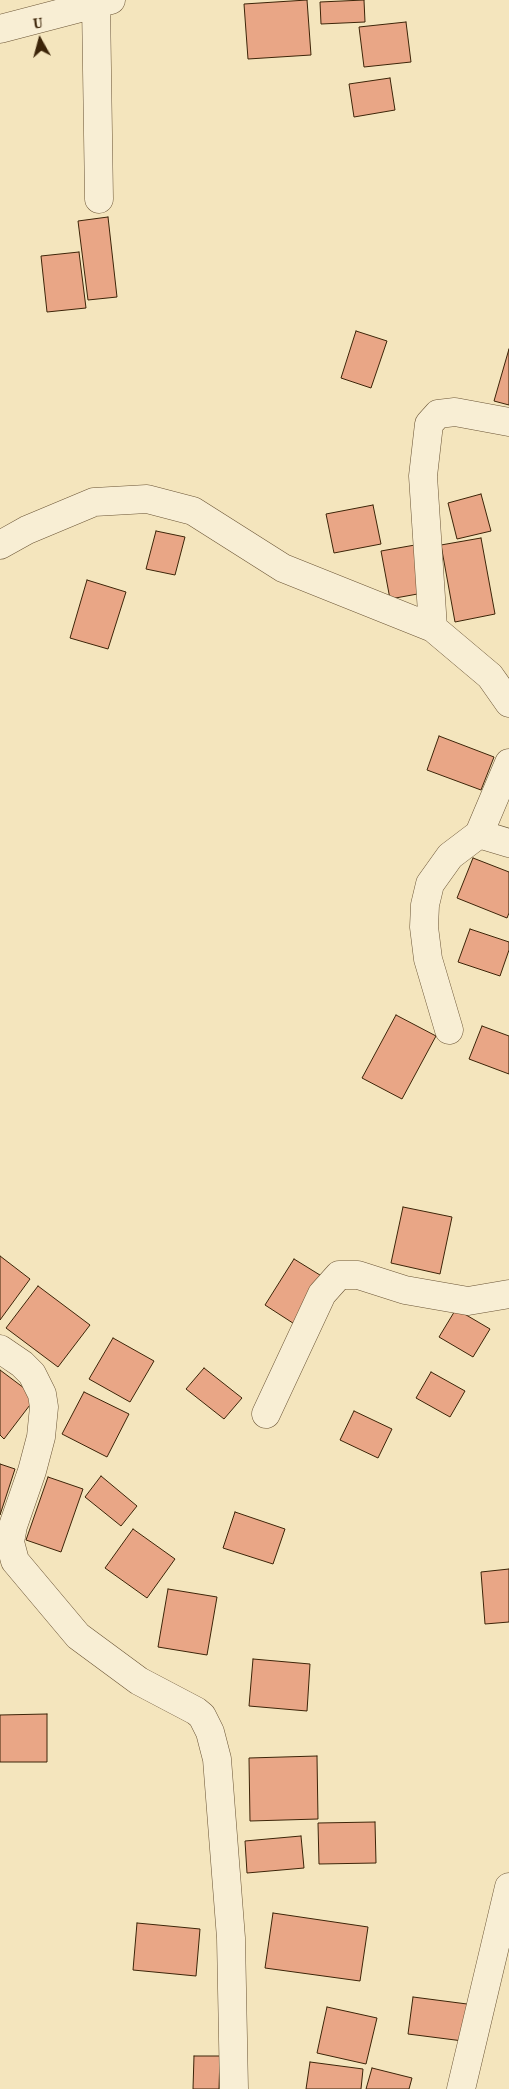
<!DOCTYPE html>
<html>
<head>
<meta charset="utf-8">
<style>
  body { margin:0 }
  #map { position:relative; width:509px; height:2089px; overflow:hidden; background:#f4e5bd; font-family:Vollkorn,serif }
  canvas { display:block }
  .north { position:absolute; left:15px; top:15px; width:50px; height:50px; -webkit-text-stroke:4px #f8eed4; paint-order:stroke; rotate:353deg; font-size:14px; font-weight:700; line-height:20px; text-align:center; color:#3c2408 }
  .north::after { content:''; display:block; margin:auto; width:18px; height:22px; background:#3c2408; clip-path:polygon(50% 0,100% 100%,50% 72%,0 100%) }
</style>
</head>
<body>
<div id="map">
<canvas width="509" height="2089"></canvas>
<div class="north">U</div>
</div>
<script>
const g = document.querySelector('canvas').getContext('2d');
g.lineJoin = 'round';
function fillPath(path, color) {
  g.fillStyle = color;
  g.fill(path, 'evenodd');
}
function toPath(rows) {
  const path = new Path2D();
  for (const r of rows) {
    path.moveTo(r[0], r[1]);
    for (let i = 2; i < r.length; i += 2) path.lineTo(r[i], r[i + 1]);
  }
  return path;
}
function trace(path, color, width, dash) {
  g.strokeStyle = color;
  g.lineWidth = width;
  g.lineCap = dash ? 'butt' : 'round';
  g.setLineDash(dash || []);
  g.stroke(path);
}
const building = toPath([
  [307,0,311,55,248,59,244,4,307,0],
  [364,0,365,22,321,24,320,2,364,0],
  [406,22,411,62,364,67,359,27,406,22],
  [390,78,395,110,354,117,349,84,390,78],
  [108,217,117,297,88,300,78,221,108,217],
  [79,252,86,308,47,312,41,256,79,252],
  [356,331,387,341,371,388,341,378,356,331],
  [509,349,509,405,494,401,509,349],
  [481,494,491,531,457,539,448,503,481,494],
  [373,505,381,544,334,553,326,514,373,505],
  [156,531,185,537,175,575,146,569,156,531],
  [481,538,495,614,455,622,441,545,481,538],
  [415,545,423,593,390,599,381,551,415,545],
  [87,580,126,592,108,649,70,638,87,580],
  [439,736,494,757,481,790,427,770,439,736],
  [473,858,509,872,509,913,507,918,457,898,473,858],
  [470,929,509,942,509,950,500,976,458,962,470,929],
  [396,1015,436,1036,402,1099,362,1078,396,1015],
  [482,1026,509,1036,509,1074,469,1059,482,1026],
  [403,1207,452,1217,440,1274,391,1263,403,1207],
  [0,1256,30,1279,0,1320,0,1256],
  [294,1259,328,1280,299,1327,265,1305,294,1259],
  [38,1286,90,1325,58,1367,6,1328,38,1286],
  [456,1309,490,1329,473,1357,439,1337,456,1309],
  [113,1338,154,1361,130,1402,89,1379,113,1338],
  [204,1368,242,1398,224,1419,186,1389,204,1368],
  [0,1370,36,1397,4,1439,0,1435,0,1370],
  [431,1372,465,1391,450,1417,416,1398,431,1372],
  [84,1392,129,1414,107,1457,62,1434,84,1392],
  [354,1411,392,1429,378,1458,340,1440,354,1411],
  [0,1464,15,1469,0,1515,0,1464],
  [101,1476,137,1506,121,1526,85,1497,101,1476],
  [48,1477,83,1489,61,1552,26,1540,48,1477],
  [235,1512,285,1529,273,1564,223,1548,235,1512],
  [133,1529,175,1559,147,1598,105,1568,133,1529],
  [509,1569,509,1622,485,1624,481,1572,509,1569],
  [168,1589,217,1597,207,1655,158,1647,168,1589],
  [253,1659,310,1664,307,1711,249,1706,253,1659],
  [47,1714,47,1762,0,1762,0,1715,47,1714],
  [317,1756,318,1819,250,1821,249,1758,317,1756],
  [375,1822,376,1863,319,1864,318,1823,375,1822],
  [301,1836,304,1868,247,1873,245,1841,301,1836],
  [273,1913,368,1927,360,1981,265,1968,273,1913],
  [137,1923,200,1929,196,1976,133,1970,137,1923],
  [413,1997,467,2004,463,2041,408,2034,413,1997],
  [327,2007,377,2018,366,2064,317,2053,327,2007],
  [194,2056,220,2056,219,2089,193,2089,194,2056],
  [310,2062,363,2069,361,2089,306,2089,310,2062],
  [372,2068,412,2078,409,2089,366,2089,372,2068]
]);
fillPath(building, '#e9a686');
trace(building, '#3c2408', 1);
const minor = toPath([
  [96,4,99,199],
  [0,29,111,0],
  [0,545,27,530,94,502,147,499,193,511,283,568,433,628,490,676,509,703],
  [433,628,423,476,429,424,438,414,455,412,509,422],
  [509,763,479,834,509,843],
  [449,1030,428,959,424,927,425,905,430,884,450,856,479,834],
  [0,1349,22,1364,32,1374,42,1394,44,1407,41,1437,32,1471,13,1526,10,1542,15,1561,78,1636,139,1681,196,1711,202,1716,210,1732,217,1759,231,1938,234,2089],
  [266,1414,322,1294,339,1275,358,1275,405,1290,468,1301,509,1294],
  [461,2089,509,1887]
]);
trace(minor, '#6a5435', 29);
trace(minor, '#f8eed4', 28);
</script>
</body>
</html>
